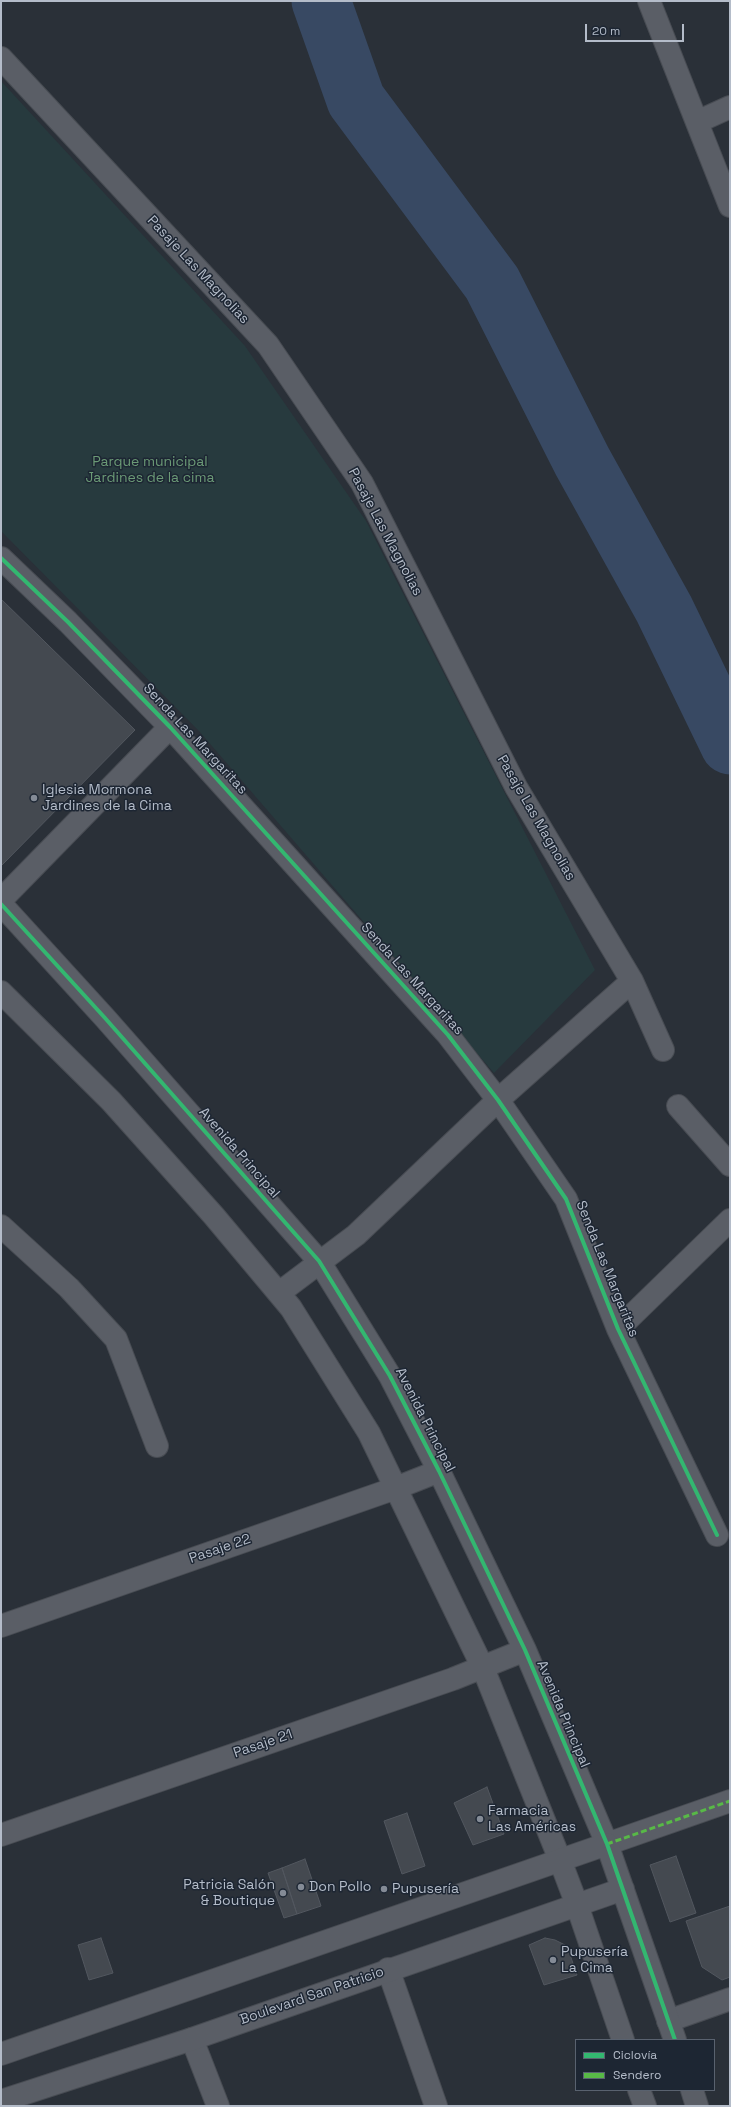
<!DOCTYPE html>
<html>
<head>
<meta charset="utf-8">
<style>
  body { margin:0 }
  #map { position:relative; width:731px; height:2107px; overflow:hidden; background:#2a3038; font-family:"Space Grotesk",sans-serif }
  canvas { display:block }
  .frame { position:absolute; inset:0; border:2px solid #b4bcc9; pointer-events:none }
  .legend { position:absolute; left:575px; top:2039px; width:140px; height:52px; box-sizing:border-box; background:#1d2633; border:1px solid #59626f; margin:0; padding:5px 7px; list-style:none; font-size:12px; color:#b4bcc9 }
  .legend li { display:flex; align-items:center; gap:8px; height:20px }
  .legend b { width:20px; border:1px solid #59626f }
  .scale { position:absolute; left:585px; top:24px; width:99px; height:18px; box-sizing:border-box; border:2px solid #b4bcc9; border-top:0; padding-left:5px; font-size:12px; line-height:14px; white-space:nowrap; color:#b4bcc9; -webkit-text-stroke:3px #1d2633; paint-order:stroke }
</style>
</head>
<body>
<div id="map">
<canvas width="731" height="2107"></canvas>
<div class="frame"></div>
<ul class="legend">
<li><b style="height:5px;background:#33b770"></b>Ciclovía</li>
<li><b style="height:5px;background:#58b947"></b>Sendero</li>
</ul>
<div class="scale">20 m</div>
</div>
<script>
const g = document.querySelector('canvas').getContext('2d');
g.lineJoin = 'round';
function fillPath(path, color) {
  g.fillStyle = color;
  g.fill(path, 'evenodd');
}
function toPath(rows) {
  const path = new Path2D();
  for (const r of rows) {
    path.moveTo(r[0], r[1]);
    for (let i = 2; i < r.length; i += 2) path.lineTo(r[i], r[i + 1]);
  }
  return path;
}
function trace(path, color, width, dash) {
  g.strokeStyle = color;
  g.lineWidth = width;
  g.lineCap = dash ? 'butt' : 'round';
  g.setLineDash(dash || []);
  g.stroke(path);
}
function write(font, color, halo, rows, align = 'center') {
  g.font = font + ' "Space Grotesk",sans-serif';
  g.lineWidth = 3;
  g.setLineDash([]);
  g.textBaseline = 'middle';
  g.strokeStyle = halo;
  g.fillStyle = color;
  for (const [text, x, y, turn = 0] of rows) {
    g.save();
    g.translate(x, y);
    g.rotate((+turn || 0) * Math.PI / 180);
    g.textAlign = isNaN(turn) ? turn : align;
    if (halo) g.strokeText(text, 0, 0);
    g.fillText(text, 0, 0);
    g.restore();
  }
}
fillPath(toPath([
  [1,81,245,346,366,521,595,970,494,1073,199,731,1,531]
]), '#273a3e');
trace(toPath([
  [321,1,356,100,492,283,582,461,664,609,730,745]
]), '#384963', 59);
const building = toPath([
  [1,599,135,730,1,866,1,599],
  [487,1787,504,1834,473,1845,454,1803,487,1787],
  [407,1813,425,1866,402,1874,384,1821,407,1813],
  [676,1856,696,1913,670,1922,650,1865,676,1856],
  [305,1859,321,1906,297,1914,282,1868,305,1859],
  [282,1868,297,1914,284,1918,268,1873,282,1868],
  [730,1906,730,1977,722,1980,702,1967,686,1921,730,1906],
  [101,1938,113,1973,89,1980,78,1945,101,1938],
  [545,1938,555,1940,567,1946,577,1975,544,1985,529,1945,545,1938]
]);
fillPath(building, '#444950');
trace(building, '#52575f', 1);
const minor = toPath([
  [649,1,730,206],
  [1,58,268,345,362,483,516,787,632,981,663,1050],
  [697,122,730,107],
  [1,558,68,622,170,727,448,1035,498,1100,566,1199,618,1329,717,1535],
  [1,900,170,727],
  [1,904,105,1018,319,1261,390,1376,439,1471,525,1650,607,1844,730,1801],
  [1,992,111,1101,214,1216,291,1308,369,1433,483,1668,560,1860],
  [678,1106,730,1165],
  [1,1226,69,1288,116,1339,157,1446],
  [279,1293,356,1235,498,1100,632,981],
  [618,1329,730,1220],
  [1,1626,396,1488,439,1471],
  [1,1835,453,1679,525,1650],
  [388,1969,436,2106],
  [668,2021,730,1999],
  [192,2039,218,2106]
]);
const tertiary = toPath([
  [560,1860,577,1905,623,2040],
  [1,2054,607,1844,675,2040],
  [639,2090,645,2106],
  [692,2090,697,2106],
  [1,2101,192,2039,623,1889]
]);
trace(minor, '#484c53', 24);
trace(tertiary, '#484c53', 24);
trace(minor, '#5a5e66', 22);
trace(tertiary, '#5a5e66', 22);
trace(toPath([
  [607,1844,730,1801]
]), '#58b947', 3, [6, 3]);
trace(toPath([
  [1,558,68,622,170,727,448,1035,498,1100,566,1199,618,1329,717,1535],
  [1,904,105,1018,319,1261,390,1376,439,1471,525,1650,607,1844,675,2040]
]), '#33b770', 4);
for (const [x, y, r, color] of [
  [34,798,4,"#848b96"],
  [480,1819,4,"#848b96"],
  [301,1887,4,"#848b96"],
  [384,1889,4,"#848b96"],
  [283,1893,4,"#848b96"],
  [553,1960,4,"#848b96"]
]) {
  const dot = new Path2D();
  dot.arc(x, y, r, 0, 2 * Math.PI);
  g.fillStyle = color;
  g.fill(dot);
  trace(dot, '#1d2633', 1.5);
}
write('14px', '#b4bcc9', '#1d2633', [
  ["Pasaje Las Magnolias",198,270,47],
  ["Pasaje Las Magnolias",385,532,62],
  ["Senda Las Margaritas",195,739,47],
  ["Pasaje Las Magnolias",536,818,60],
  ["Senda Las Margaritas",412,979,48],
  ["Avenida Principal",239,1153,49],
  ["Senda Las Margaritas",607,1269,68],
  ["Avenida Principal",425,1420,63],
  ["Pasaje 22",220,1549,-19],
  ["Avenida Principal",563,1714,67],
  ["Pasaje 21",263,1744,-19],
  ["Boulevard San Patricio",312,1996,-19]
]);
write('14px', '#6b9a76', '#1d2633', [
  ["Parque municipal",150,462],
  ["Jardines de la cima",150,478]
]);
write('14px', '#b4bcc9', '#1d2633', [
  ["Iglesia Mormona",42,790],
  ["Jardines de la Cima",42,806],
  ["Farmacia",488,1811],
  ["Las Américas",488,1827],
  ["Patricia Salón",275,1885,"right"],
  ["& Boutique",275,1901,"right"],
  ["Don Pollo",309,1887],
  ["Pupusería",392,1889],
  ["Pupusería",561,1952],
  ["La Cima",561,1968]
], 'left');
</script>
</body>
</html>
